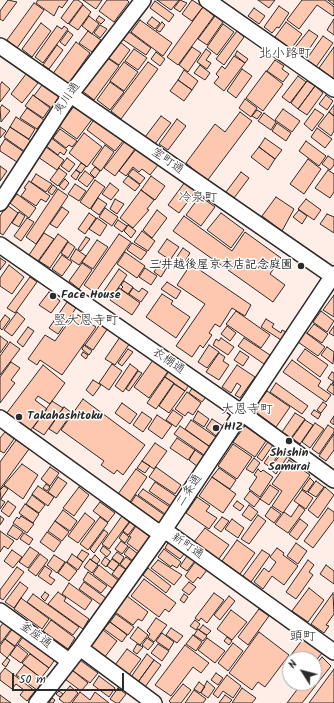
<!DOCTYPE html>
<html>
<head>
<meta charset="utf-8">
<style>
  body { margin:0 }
  #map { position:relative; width:334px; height:703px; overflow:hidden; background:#ffeee7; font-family:Kalam,sans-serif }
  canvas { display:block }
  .north { position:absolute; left:282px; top:651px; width:40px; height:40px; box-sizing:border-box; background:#fff; border:1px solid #aaa; border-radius:50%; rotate:306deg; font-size:11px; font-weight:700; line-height:16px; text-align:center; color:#2b2b2b }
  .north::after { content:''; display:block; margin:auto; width:14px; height:18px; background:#2b2b2b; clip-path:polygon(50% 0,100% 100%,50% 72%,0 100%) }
  .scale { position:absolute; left:12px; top:673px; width:112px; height:18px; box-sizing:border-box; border:2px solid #2b2b2b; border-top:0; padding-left:5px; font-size:12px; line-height:14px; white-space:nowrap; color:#2b2b2b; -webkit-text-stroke:3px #fff; paint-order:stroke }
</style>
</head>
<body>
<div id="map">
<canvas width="334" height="703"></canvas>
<div class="north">N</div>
<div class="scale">50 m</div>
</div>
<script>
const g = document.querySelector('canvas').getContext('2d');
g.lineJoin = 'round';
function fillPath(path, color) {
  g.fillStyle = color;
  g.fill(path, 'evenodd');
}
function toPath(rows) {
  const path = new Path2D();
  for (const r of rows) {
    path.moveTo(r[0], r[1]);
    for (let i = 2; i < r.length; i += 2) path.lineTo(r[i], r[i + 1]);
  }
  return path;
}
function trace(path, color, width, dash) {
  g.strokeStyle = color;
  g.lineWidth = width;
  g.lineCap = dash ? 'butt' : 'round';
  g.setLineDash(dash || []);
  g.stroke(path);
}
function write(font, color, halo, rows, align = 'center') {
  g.font = font + ' Kalam,"Klee One",sans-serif';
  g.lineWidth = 3;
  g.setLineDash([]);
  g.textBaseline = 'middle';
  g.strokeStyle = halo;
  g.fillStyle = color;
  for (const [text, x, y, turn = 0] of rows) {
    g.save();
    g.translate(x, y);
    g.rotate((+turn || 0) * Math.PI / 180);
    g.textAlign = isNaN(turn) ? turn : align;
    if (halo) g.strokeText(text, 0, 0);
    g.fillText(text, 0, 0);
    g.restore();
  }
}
const building = toPath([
  [8,0,17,2,3,21,0,19,0,11,8,0],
  [38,0,68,0,62,8,59,6,54,16,36,3,38,0],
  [74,0,78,0,83,4,68,24,61,18,74,0],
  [83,0,102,0,96,9,83,0],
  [107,0,127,0,129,2,114,22,99,11,107,0],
  [157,0,179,0,171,10,157,0],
  [180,0,187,3,180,12,174,8,180,0],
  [192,0,203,7,192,21,182,14,192,0],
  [258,0,275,0,269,8,258,0],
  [302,0,325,0,334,7,334,15,333,16,317,5,299,29,287,20,302,0],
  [328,0,334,0,334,5,328,0],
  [155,1,174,15,169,22,150,8,155,1],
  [34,3,44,10,17,48,7,40,34,3],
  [83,5,91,12,78,30,69,24,83,5],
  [279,6,289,13,279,28,277,27,272,33,264,27,279,6],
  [203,7,214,16,178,65,167,57,203,7],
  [254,8,265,16,259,24,248,16,254,8],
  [89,16,99,24,92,34,82,26,89,16],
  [99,16,105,20,101,24,96,20,99,16],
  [215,16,223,22,207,45,198,39,215,16],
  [152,17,160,23,155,29,147,23,152,17],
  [334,19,334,35,327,30,334,19],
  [140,20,172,43,163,56,131,32,140,20],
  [162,22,165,25,160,32,156,30,162,22],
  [286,22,302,34,291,49,275,37,286,22],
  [41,23,51,31,32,57,22,49,41,23],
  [223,24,234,32,217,55,207,47,223,24],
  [100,25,107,29,100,38,94,33,100,25],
  [57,26,62,29,64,26,68,29,43,63,35,57,57,26],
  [309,30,318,36,303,58,292,51,309,30],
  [68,31,73,35,65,46,60,42,68,31],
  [88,31,101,40,92,52,79,43,88,31],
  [128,31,151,48,146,55,122,39,128,31],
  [237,31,244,37,224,65,216,59,237,31],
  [323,36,333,43,316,67,306,60,323,36],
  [119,41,130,50,119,65,107,57,119,41],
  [76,42,90,53,67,86,52,75,76,42],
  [57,45,63,50,49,69,43,65,57,45],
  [192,47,201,53,188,72,179,65,192,47],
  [334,47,334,79,319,68,334,47],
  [134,49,147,58,138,70,125,61,134,49],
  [206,49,211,53,206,60,211,63,207,69,197,62,206,49],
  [237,51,248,59,245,63,235,55,237,51],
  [156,52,165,59,160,66,151,59,156,52],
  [234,56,245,63,224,91,214,83,219,77,216,74,222,66,225,69,234,56],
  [106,57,119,66,94,100,81,90,106,57],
  [275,60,284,66,282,69,289,74,283,82,267,71,275,60],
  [124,62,138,72,124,91,110,81,124,62],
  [148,62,158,69,121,119,111,111,148,62],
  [200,65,210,73,205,80,194,73,200,65],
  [242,69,252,76,236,98,227,91,242,69],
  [184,70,198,81,192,90,178,80,184,70],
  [266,71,283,84,263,111,246,98,266,71],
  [26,74,38,83,22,103,11,94,26,74],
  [298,76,306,82,290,103,282,97,298,76],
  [178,80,192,90,184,101,170,91,178,80],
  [307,81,315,86,298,109,291,103,307,81],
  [2,82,10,89,0,102,0,85,2,82],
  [110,82,124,92,110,110,97,100,110,82],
  [42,85,59,97,52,108,34,96,42,85],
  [315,86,323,93,307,115,298,109,315,86],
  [33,95,50,108,43,118,25,106,33,95],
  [326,95,333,101,327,110,319,104,326,95],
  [245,99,257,108,251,117,239,108,245,99],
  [2,105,10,111,1,122,0,108,2,105],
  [75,105,93,118,77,139,59,126,75,105],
  [334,105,334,116,329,112,334,105],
  [27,108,44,120,37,129,20,118,27,108],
  [283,109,300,121,292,132,275,120,283,109],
  [315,109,324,115,312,131,304,124,315,109],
  [257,110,262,113,257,119,252,116,257,110],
  [240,112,252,121,207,181,186,163,215,124,225,132,240,112],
  [329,112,334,116,334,131,331,136,318,126,329,112],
  [264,113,276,122,271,130,258,121,264,113],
  [161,116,171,123,155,144,145,137,161,116],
  [16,117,35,129,29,139,10,127,16,117],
  [95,118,124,140,115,151,87,130,95,118],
  [177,119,186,126,168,150,159,144,177,119],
  [277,123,291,133,286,141,272,131,277,123],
  [0,127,6,131,0,138,0,127],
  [10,127,31,141,24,151,4,137,10,127],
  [317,128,332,139,325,148,311,137,317,128],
  [60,129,77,141,72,147,69,145,66,148,53,138,60,129],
  [84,133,102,147,87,167,69,153,84,133],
  [50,137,67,150,64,155,60,152,58,155,45,145,50,137],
  [265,138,282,150,275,159,259,147,265,138],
  [5,139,24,152,17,162,0,151,0,147,5,139],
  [125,141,135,149,115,176,104,168,125,141],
  [306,141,326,156,319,166,299,151,306,141],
  [105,145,114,152,101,171,92,164,105,145],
  [46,147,64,160,57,170,38,157,46,147],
  [259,147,275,159,268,170,251,157,259,147],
  [136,149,158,165,150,175,142,169,139,172,133,167,126,176,119,171,136,149],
  [328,156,334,160,334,165,330,170,322,164,328,156],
  [67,158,75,164,69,172,61,166,67,158],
  [308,159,321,169,304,194,290,184,308,159],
  [81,163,86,166,81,173,76,170,81,163],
  [0,166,7,171,0,181,0,166],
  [95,167,100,171,95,178,90,173,95,167],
  [59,168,67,174,58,186,50,180,59,168],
  [133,169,145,178,140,184,128,175,133,169],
  [76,170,80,173,76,180,71,176,76,170],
  [328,170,334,174,334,192,330,198,315,188,328,170],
  [85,171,94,178,87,187,78,180,85,171],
  [241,172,249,178,234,198,226,192,241,172],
  [36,174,52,184,46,192,31,182,36,174],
  [128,176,140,185,135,191,123,182,128,176],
  [151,176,165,186,155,200,141,190,151,176],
  [65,179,69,183,64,190,59,186,65,179],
  [95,180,105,187,90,209,80,202,95,180],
  [29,181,50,196,46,202,41,199,36,206,21,196,26,189,24,188,29,181],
  [185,182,196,191,179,213,168,205,185,182],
  [110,183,119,190,111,200,102,194,110,183],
  [75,184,86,191,79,201,68,194,75,184],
  [53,185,57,188,52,195,48,192,53,185],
  [58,189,68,196,36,244,26,237,58,189],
  [141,190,154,200,147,209,149,210,133,228,120,218,141,190],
  [17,194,36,208,29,218,10,203,17,194],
  [200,196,215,207,201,226,186,215,200,196],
  [276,197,294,209,282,231,262,216,276,197],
  [98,198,107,204,99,215,91,209,98,198],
  [115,199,124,204,117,214,110,209,115,199],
  [306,199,321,210,314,220,298,209,306,199],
  [7,205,18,213,3,235,0,233,0,216,7,205],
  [62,207,69,212,57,228,50,224,62,207],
  [105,208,118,217,112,226,99,217,105,208],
  [157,210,167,218,152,238,143,230,157,210],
  [299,210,307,216,302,224,293,217,299,210],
  [19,212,25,216,19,227,12,223,19,212],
  [89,213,96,218,85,234,78,229,89,213],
  [221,213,244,230,231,248,207,230,221,213],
  [327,214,334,217,334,233,320,224,327,214],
  [184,216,232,251,245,232,281,258,270,274,285,285,273,302,173,231,184,216],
  [27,218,34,222,21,241,14,236,27,218],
  [97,218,107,225,100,236,89,229,97,218],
  [118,220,127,226,122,232,114,226,118,220],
  [128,225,136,231,131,238,124,231,128,225],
  [142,231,155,241,148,251,134,242,142,231],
  [44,233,54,239,38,261,29,255,44,233],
  [58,234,68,241,50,268,39,261,58,234],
  [119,234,131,242,95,293,84,285,119,234],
  [86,237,90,239,81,251,78,249,86,237],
  [167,239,179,247,170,260,158,252,167,239],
  [97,240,108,247,93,269,82,262,97,240],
  [68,242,75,247,68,258,61,253,68,242],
  [132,243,147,252,141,260,127,250,132,243],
  [183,248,190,253,184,263,176,258,183,248],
  [76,249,86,256,79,265,70,259,76,249],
  [125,252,145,266,137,278,117,264,125,252],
  [62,255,72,262,62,276,52,269,62,255],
  [0,258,6,262,0,270,0,258],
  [161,261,168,266,161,277,154,272,161,261],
  [82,263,92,270,79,289,69,281,82,263],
  [191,264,251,305,245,316,232,308,220,327,215,324,209,333,212,335,203,348,200,345,192,357,176,346,205,304,177,285,191,264],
  [9,265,24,277,12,294,0,286,0,278,9,265],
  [145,268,157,276,151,285,139,277,145,268],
  [119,269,127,275,112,297,104,291,119,269],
  [30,277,37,282,15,313,7,308,30,277],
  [124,281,133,287,128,294,121,289,123,287,121,285,124,281],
  [167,282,181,291,176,299,161,289,167,282],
  [119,288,140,303,132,315,110,300,119,288],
  [133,288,139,292,142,288,148,292,141,302,129,294,133,288],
  [49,292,60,301,51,313,39,305,49,292],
  [162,294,173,301,171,304,190,317,176,338,146,317,162,294],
  [334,295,334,317,323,310,334,295],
  [67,302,76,308,58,334,49,328,67,302],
  [236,311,270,335,261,348,226,324,236,311],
  [321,311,334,321,327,332,313,322,321,311],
  [17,312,25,319,12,336,4,330,17,312],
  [5,315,10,319,2,330,0,328,0,322,5,315],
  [78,315,96,327,62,375,40,360,37,365,28,359,45,335,55,341,73,316,76,318,78,315],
  [266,319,274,324,272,327,281,333,282,330,286,332,281,340,261,327,266,319],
  [101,323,108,328,93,350,85,345,101,323],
  [314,324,328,334,322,343,307,333,314,324],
  [227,326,236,333,230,341,221,334,227,326],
  [334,326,334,336,329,333,334,326],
  [28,327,34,331,23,347,17,342,28,327],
  [305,332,325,347,318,356,298,342,305,332],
  [0,336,8,342,0,353,0,336],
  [120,337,130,343,115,365,105,359,120,337],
  [221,338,234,347,228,355,213,345,216,339,219,341,221,338],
  [244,338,270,355,264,364,238,346,244,338],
  [10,342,20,349,0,375,0,356,10,342],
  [84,345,92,351,89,355,82,349,84,345],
  [209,345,219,352,207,368,198,362,209,345],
  [327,347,334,352,333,364,321,355,327,347],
  [128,349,133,352,122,366,118,363,128,349],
  [305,349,328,365,320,377,297,360,305,349],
  [240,351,249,357,243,366,234,360,240,351],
  [83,352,88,355,86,359,81,355,83,352],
  [219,353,225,357,223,361,229,365,219,380,206,372,219,353],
  [153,360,169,370,149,398,134,387,153,360],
  [292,360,321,381,318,386,331,395,326,402,283,372,292,360],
  [11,362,20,368,11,380,15,383,0,403,0,377,11,362],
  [112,364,122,371,109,390,99,383,112,364],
  [130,364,138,370,123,392,115,386,130,364],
  [43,365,65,383,50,404,38,396,35,400,47,409,30,431,6,414,43,365],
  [237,365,255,377,240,398,235,395,241,386,237,383,231,393,222,387,237,365],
  [138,371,142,373,129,391,126,389,138,371],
  [169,371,189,385,185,391,165,377,169,371],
  [332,372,334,373,334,385,332,383,334,382,328,378,332,372],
  [165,377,174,383,156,409,147,403,165,377],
  [93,380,101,385,93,396,86,390,93,380],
  [276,383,308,406,302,414,270,392,276,383],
  [174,384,185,391,169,413,159,406,174,384],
  [331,384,334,386,334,395,327,390,331,384],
  [193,387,206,397,202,402,189,393,193,387],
  [267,391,290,407,276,427,253,410,267,391],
  [187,392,201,403,193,415,188,412,185,416,175,409,187,392],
  [83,399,145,445,123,475,117,470,114,474,101,465,104,461,61,430,83,399],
  [52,401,63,408,44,435,33,428,52,401],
  [323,402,327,405,321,413,317,410,323,402],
  [122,403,137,414,130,424,115,413,122,403],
  [64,407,72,413,57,434,49,429,64,407],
  [173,410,183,417,176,427,166,420,173,410],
  [314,410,321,414,318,419,311,414,314,410],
  [198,411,209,419,204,427,193,420,198,411],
  [142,412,152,419,143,432,133,425,142,412],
  [295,413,305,419,291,438,282,432,295,413],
  [157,415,172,425,162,439,148,429,157,415],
  [334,416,334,425,330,422,334,416],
  [212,419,223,426,216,436,206,428,212,419],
  [191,420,216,437,209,446,185,429,191,420],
  [305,420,313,425,300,444,292,438,305,420],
  [315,423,324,429,310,448,302,442,315,423],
  [328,425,334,429,334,432,319,454,312,449,328,425],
  [180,426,210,447,204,455,174,434,180,426],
  [245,426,266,441,255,457,233,442,245,426],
  [5,432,14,439,4,453,0,451,0,438,5,432],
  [334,434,334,450,326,461,319,456,334,434],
  [177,438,195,450,188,460,170,448,177,438],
  [16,440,29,449,0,489,0,462,16,440],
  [268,442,273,445,262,461,257,457,268,442],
  [155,443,167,451,154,469,142,461,155,443],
  [233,444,252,457,237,479,218,466,233,444],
  [275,447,281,451,270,467,264,463,275,447],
  [195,450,205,457,198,467,189,460,195,450],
  [282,452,288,456,276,474,270,469,282,452],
  [254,458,260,463,253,473,246,469,254,458],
  [289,460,310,475,283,513,272,506,282,491,272,484,289,460],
  [142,461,150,466,145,473,137,468,142,461],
  [22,464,38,475,23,499,4,485,22,464],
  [50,467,59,473,50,486,41,479,50,467],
  [156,467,181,485,175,494,149,477,156,467],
  [219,468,236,480,230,489,212,477,219,468],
  [136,469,147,477,130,502,118,494,136,469],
  [258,469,261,472,263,470,273,477,260,497,249,489,257,477,254,475,258,469],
  [58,477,67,483,56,498,48,492,58,477],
  [212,477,236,494,223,513,199,496,212,477],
  [310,478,314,482,307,492,302,489,310,478],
  [316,481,324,487,316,497,308,492,316,481],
  [155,482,177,497,171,506,149,491,155,482],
  [46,484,50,487,47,491,43,488,46,484],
  [270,485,279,491,269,505,260,499,270,485],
  [4,486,8,489,1,499,0,490,4,486],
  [38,486,54,497,48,506,32,494,38,486],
  [79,487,89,495,74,516,63,508,79,487],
  [325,487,334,495,318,518,308,510,325,487],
  [143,489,170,507,165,514,138,495,143,489],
  [302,490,313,498,306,509,294,501,302,490],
  [250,491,260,499,254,507,244,499,250,491],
  [32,495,45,505,39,513,26,504,32,495],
  [136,495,166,516,160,525,130,504,136,495],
  [197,497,210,506,206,511,217,518,209,529,186,513,197,497],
  [0,499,5,502,0,509,0,499],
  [8,501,16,507,9,517,1,511,8,501],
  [237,501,244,506,240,511,233,506,237,501],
  [100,502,115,513,108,522,93,511,100,502],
  [25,504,39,514,33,523,19,513,25,504],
  [249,505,258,512,251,521,242,515,249,505],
  [299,505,305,510,288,533,275,524,284,512,291,517,299,505],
  [271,507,281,514,274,523,265,516,271,507],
  [328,508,334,512,334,520,313,548,304,541,328,508],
  [63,510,77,521,70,531,55,521,63,510],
  [85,513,95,521,78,543,68,536,85,513],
  [258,515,266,521,249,544,241,539,258,515],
  [0,516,4,519,0,525,0,516],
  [21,516,34,524,27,533,13,523,17,517,19,519,21,516],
  [122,516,129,522,109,549,102,544,122,516],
  [100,517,108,523,88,550,80,544,100,517],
  [222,517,229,521,221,532,214,527,222,517],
  [232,519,244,528,238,538,225,529,232,519],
  [300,519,308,525,297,540,289,534,300,519],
  [55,521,69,532,62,541,48,531,55,521],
  [130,522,135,526,128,535,123,531,130,522],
  [13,525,23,532,17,540,7,534,13,525],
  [136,526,150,537,139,552,127,543,131,537,129,536,136,526],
  [205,528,229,545,218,560,194,542,205,528],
  [104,530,108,533,94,553,90,549,104,530],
  [0,531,14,541,8,549,4,546,0,552,0,531],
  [47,532,61,542,54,552,40,542,47,532],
  [123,532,129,537,125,543,119,538,123,532],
  [24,533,33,539,29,545,20,539,24,533],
  [237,540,255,553,240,574,222,561,237,540],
  [121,541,128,546,122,554,115,549,121,541],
  [169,541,185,553,180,559,165,548,169,541],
  [296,543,307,551,298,564,287,556,296,543],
  [103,546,111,552,107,557,100,551,103,546],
  [30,547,39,553,28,568,19,562,30,547],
  [129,547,138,554,133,561,124,554,129,547],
  [277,548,284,553,283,555,298,566,284,585,272,576,263,589,254,582,264,568,269,572,276,562,270,557,277,548],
  [164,549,181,562,177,568,172,565,171,567,158,557,164,549],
  [12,550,22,557,13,568,4,561,12,550],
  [82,550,89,554,83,562,77,557,82,550],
  [262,550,270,555,251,582,243,576,262,550],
  [117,552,124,557,120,564,112,558,117,552],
  [40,554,48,560,36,576,28,570,40,554],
  [72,554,83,562,78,570,67,562,72,554],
  [54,555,65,562,57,573,47,565,54,555],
  [95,555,100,560,97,564,91,560,95,555],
  [187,556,195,561,187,571,180,566,187,556],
  [105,557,110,561,106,567,101,563,105,557],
  [126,557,133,562,127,570,120,564,126,557],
  [90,559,98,565,92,573,84,567,90,559],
  [112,559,119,564,114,571,107,566,112,559],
  [158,560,182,575,174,585,151,568,158,560],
  [308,560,314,565,309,572,313,575,296,599,286,592,308,560],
  [66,562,77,571,69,581,58,573,66,562],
  [195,562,207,570,200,579,198,577,193,583,185,576,195,562],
  [99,565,119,581,113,589,93,574,99,565],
  [119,565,127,570,120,580,112,574,119,565],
  [326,565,334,571,334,584,320,574,326,565],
  [45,566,52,571,49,576,55,580,51,585,38,576,45,566],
  [17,567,24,572,3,600,0,598,0,590,17,567],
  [148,568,171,586,166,593,143,575,148,568],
  [88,572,107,586,101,593,83,580,88,572],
  [144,579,176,603,169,612,165,609,159,617,131,596,144,579],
  [20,582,28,588,14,608,5,602,20,582],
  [84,582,106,598,101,605,79,589,84,582],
  [189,582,196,587,189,595,182,590,189,582],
  [69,583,92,600,85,610,62,594,69,583],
  [309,588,324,600,308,622,292,611,309,588],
  [45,592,49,595,45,601,41,597,45,592],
  [58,592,66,598,64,601,89,619,83,629,48,604,58,592],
  [214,593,224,600,207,623,201,618,199,621,195,618,214,593],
  [333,593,334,614,326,625,329,626,324,633,311,624,333,593],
  [33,594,79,627,73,635,27,602,33,594],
  [184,594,188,597,184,603,180,600,184,594],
  [127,596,148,612,142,621,138,619,133,625,115,612,127,596],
  [229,596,235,601,220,620,214,615,229,596],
  [21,598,49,619,42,629,14,609,21,598],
  [259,609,269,616,248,645,238,637,259,609],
  [231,610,247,622,232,640,217,629,231,610],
  [116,614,134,627,128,635,110,622,116,614],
  [156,618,167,625,154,642,148,637,150,634,147,631,156,618],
  [51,620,75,638,68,649,43,631,51,620],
  [195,620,200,624,196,630,190,626,195,620],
  [4,622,12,628,0,644,0,627,4,622],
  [110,622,127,635,122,642,104,629,110,622],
  [203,625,211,631,207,635,199,630,203,625],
  [14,627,23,635,15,646,5,639,14,627],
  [138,627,148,635,140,645,130,638,138,627],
  [171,628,183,636,177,643,166,635,171,628],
  [198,629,207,636,203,641,194,635,198,629],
  [103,630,117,641,104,658,90,647,103,630],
  [259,632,289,655,265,687,258,682,252,690,229,673,259,632],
  [162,633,174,642,169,650,156,641,162,633],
  [25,634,56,658,49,668,18,644,25,634],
  [193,635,202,642,196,651,186,644,193,635],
  [227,637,232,641,229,645,224,641,227,637],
  [147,638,154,643,148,650,142,645,147,638],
  [207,638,225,651,215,663,198,650,207,638],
  [5,639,15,647,7,658,0,652,0,646,5,639],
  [303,639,322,653,314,663,314,659,297,659,291,655,303,639],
  [233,643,243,651,228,671,218,663,233,643],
  [137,644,143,647,137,654,133,651,137,644],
  [158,644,169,651,162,661,151,653,158,644],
  [17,645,28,654,21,663,10,655,17,645],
  [185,645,209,663,201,673,193,667,171,696,155,685,185,645],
  [127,649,141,659,129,675,115,665,127,649],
  [30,654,49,668,41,678,22,663,30,654],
  [147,654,154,660,138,682,131,677,147,654],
  [322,657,331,666,302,703,287,703,302,683,314,683,314,667,322,657],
  [7,658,10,660,6,667,2,664,7,658],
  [80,660,98,673,90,683,72,670,80,660],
  [154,660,161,665,145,687,138,682,154,660],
  [24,665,44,680,37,690,16,675,24,665],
  [5,668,35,691,27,701,20,695,24,690,16,684,12,689,0,680,0,674,5,668],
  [334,669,334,703,309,703,334,669],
  [72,670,88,683,81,691,65,679,72,670],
  [216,673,223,678,218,685,211,680,216,673],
  [227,675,241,686,233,698,223,691,218,698,213,694,227,675],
  [99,676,115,688,109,697,93,685,99,676],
  [207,681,215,688,208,698,201,693,207,681],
  [199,682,205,687,200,693,194,689,199,682],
  [183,684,191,690,181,703,171,703,169,701,183,684],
  [70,686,78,693,70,703,64,703,59,699,70,686],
  [118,688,126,694,119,703,116,703,110,699,118,688],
  [242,688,256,698,252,703,232,703,242,688],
  [194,690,206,699,203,703,185,703,194,690],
  [59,691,63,694,60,697,56,694,59,691],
  [80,692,90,700,95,692,109,703,72,703,80,692],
  [0,695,11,703,0,703,0,695],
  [225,695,232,700,229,703,219,703,225,695],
  [52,698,55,700,53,703,49,703,52,698]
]);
fillPath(building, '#fec7b0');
trace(building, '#2b2b2b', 1);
const minor = toPath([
  [207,0,334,89],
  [0,46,334,277],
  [0,203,70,95,143,0],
  [0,245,242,413,334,480],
  [0,418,155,530,170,534,334,652],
  [0,611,69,661],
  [80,648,154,703],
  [37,703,80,648,162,533,334,274]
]);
trace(minor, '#2b2b2b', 18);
trace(minor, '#fff', 15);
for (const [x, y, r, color] of [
  [301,266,4,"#2b2b2b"],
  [53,296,4,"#2b2b2b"],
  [19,417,4,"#2b2b2b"],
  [216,428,4,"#2b2b2b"],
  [289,441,4,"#2b2b2b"]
]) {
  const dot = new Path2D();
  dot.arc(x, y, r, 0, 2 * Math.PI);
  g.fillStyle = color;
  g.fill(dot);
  trace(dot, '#fff', 1.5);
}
write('12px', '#2b2b2b', '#fff', [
  ["夷川通",68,99,-55],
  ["室町通",167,162,35],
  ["衣棚通",168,362,35],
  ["二条通",190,491,-56],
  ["新町通",187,547,34],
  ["釜座通",35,636,36]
]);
write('bold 12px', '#2b2b2b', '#fff', [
  ["三井越後屋京本店記念庭園",293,266,"right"],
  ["Face House",61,296],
  ["Takahashitoku",27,417],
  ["HIZ",224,428],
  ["Shishin",289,454,"center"],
  ["Samurai",289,468,"center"]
], 'left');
write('13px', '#2b2b2b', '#fff', [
  ["北小路町",285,55],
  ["冷泉町",198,199],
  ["竪大恩寺町",86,322],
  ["大恩寺町",247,411],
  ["頭町",303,638]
]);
</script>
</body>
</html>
